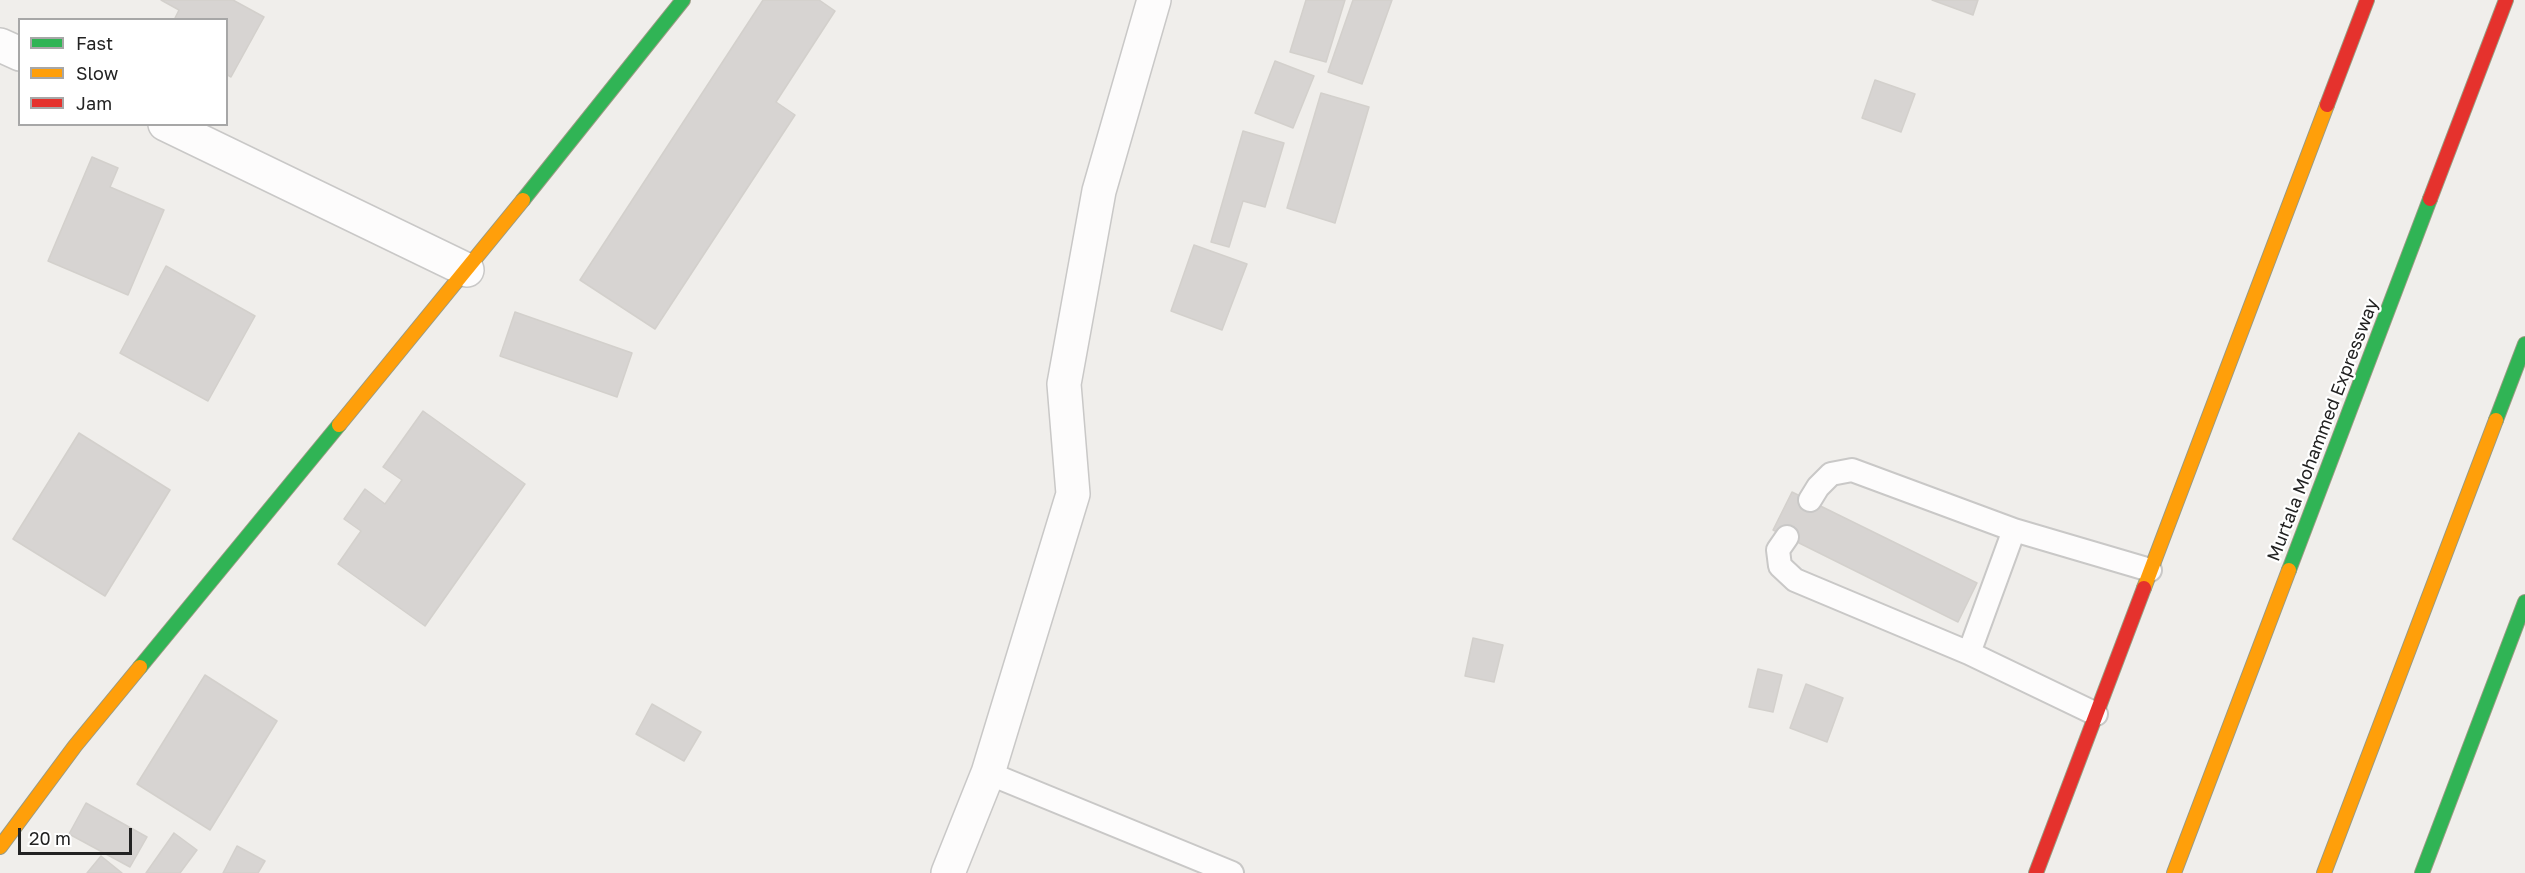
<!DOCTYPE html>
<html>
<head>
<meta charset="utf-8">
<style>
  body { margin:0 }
  #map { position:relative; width:2525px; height:873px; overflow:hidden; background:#f0eeeb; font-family:"Golos Text",sans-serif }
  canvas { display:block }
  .legend { position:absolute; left:18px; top:18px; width:210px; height:108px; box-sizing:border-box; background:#fff; border:2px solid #a7a7a7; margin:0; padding:8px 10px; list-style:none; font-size:18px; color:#222 }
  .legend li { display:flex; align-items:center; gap:12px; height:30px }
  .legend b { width:30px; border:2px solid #a7a7a7 }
  .scale { position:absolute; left:18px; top:828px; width:114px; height:27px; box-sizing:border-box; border:3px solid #222; border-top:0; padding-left:8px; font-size:18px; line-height:21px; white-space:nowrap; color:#222; -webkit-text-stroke:4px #fff; paint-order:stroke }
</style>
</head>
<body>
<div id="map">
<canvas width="2525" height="873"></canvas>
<ul class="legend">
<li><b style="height:8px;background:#30b455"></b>Fast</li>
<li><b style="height:8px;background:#ff9f0a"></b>Slow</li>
<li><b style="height:8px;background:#e5322d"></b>Jam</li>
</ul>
<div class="scale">20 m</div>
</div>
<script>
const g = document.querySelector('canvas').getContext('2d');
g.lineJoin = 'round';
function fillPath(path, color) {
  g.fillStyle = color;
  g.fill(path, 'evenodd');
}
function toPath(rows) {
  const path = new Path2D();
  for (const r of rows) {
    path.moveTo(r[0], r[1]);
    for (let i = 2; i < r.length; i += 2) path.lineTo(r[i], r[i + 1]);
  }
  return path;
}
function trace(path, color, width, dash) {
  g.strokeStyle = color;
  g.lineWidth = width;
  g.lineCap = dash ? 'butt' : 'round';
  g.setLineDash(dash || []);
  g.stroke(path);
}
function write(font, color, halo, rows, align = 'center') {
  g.font = font + ' "Golos Text",sans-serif';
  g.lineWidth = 4.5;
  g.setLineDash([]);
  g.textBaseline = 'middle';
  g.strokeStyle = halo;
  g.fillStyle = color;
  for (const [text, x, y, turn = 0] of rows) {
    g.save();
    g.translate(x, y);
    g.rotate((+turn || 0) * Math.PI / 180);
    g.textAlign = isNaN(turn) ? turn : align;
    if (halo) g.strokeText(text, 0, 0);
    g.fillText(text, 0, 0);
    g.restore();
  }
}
const building = toPath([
  [161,0,233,0,264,17,231,77,226,74,226,20,174,20,179,10,161,0],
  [763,0,819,0,835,11,776,102,795,115,655,329,580,280,763,0],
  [1306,0,1345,0,1326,62,1290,52,1306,0],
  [1353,0,1392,0,1362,84,1328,72,1353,0],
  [1932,0,1978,0,1973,15,1932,0],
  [1275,61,1314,76,1293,128,1255,113,1275,61],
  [1875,80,1915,94,1901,132,1862,118,1875,80],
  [1321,93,1369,107,1335,223,1287,208,1321,93],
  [1243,131,1284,143,1265,207,1243,201,1229,247,1211,242,1243,131],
  [92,157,118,168,110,187,164,210,128,295,48,261,92,157],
  [1194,245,1247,264,1222,330,1171,311,1194,245],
  [166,266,255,316,208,401,120,353,166,266],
  [515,312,632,353,617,397,500,356,515,312],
  [423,411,525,484,425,626,338,564,361,531,344,519,365,489,385,504,402,480,383,467,423,411],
  [79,433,170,490,105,596,13,539,79,433],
  [1792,492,1977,583,1958,622,1773,530,1792,492],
  [1473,638,1503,645,1494,682,1465,676,1473,638],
  [1758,669,1782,675,1773,712,1749,707,1758,669],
  [205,675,277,721,210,830,137,784,205,675],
  [1806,684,1843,698,1827,742,1790,728,1806,684],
  [652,704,701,732,684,761,636,734,652,704],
  [86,803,147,837,130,867,69,834,86,803],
  [174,833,197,850,180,873,146,873,174,833],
  [237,846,265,861,258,873,223,873,237,846],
  [101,856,122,873,87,873,101,856]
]);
fillPath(building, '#d7d4d2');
trace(building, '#d3d0cc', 1.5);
const lane = toPath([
  [1810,500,1818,487,1831,474,1852,470,2014,530],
  [1787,537,1778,550,1780,566,1795,580,1969,653],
  [2096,714,1969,653,2014,530,2150,570],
  [988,773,1232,873]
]);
const street = toPath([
  [0,45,20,54],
  [165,124,467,270],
  [948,873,988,773,1073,494,1064,384,1099,191,1154,0]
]);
const fast = toPath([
  [523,200,683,0],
  [2496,420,2525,344],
  [2289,570,2430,199],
  [140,667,339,425],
  [2422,873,2525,602]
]);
const slow = toPath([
  [339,425,523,200],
  [2144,588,2327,105],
  [0,847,75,746,140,667],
  [2174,873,2289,570],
  [2324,873,2496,420]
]);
const jam = toPath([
  [2327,105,2367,0],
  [2430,199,2506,0],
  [2036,873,2144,588]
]);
trace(lane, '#c9c8c7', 26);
trace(street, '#c9c8c7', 36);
trace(fast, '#999a82', 16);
trace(slow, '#999a82', 16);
trace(jam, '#999a82', 16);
trace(lane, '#fdfcfc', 22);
trace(street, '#fdfcfc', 33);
trace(fast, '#30b455', 14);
trace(slow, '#ff9f0a', 14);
trace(jam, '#e5322d', 14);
write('18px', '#222', '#fff', [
  ["Murtala Mohammed Expressway",2323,430,-69]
]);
</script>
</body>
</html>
